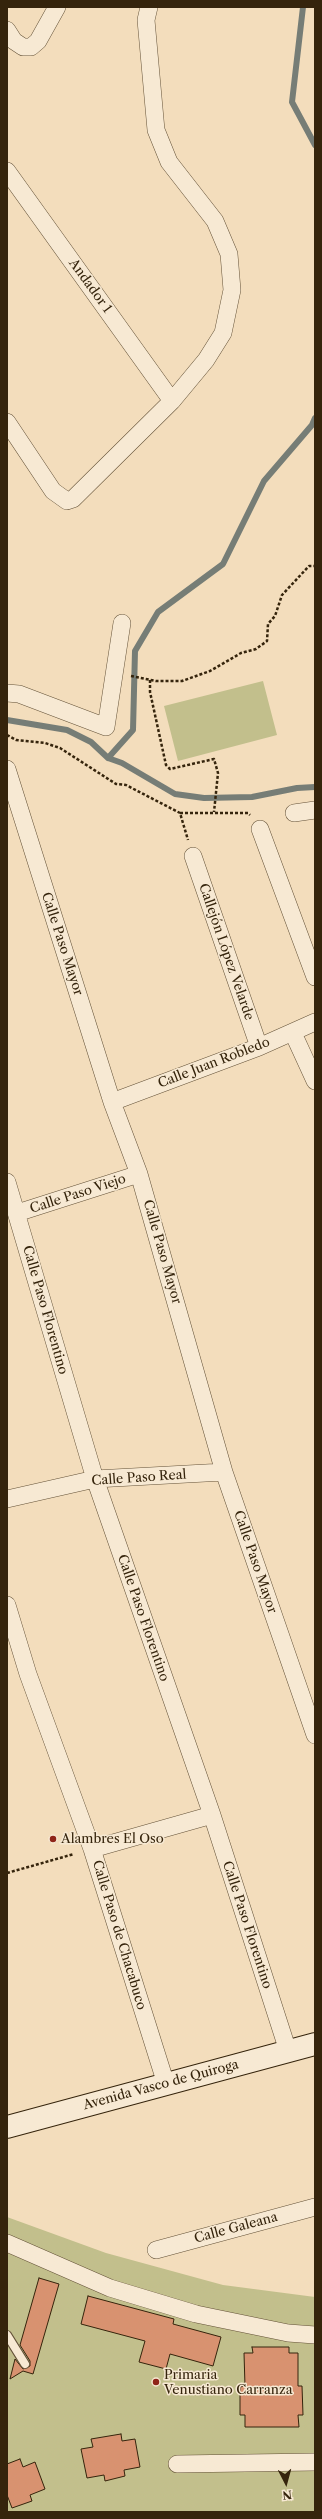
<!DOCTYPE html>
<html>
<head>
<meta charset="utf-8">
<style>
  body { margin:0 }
  #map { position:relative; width:322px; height:2519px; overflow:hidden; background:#f3ddbc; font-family:"Libre Caslon Text",serif }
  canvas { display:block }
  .frame { position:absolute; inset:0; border:8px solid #35240c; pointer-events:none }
  .north { position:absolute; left:266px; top:2463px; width:40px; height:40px; -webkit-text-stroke:3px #f7e9d3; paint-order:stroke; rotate:174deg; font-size:11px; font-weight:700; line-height:16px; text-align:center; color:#35240c }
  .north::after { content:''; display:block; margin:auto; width:14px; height:18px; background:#35240c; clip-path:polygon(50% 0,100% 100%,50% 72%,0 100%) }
</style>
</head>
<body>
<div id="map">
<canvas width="322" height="2519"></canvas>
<div class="frame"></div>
<div class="north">N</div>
</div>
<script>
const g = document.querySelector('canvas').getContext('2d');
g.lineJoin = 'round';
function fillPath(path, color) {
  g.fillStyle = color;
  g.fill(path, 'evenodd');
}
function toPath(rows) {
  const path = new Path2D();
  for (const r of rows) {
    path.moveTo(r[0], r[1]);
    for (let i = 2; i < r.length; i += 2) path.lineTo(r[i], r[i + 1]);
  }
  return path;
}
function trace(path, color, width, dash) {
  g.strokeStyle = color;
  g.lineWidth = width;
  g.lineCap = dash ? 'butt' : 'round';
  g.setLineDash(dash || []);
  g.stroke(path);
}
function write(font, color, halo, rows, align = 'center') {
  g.font = font + ' "Libre Caslon Text",serif';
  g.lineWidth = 3;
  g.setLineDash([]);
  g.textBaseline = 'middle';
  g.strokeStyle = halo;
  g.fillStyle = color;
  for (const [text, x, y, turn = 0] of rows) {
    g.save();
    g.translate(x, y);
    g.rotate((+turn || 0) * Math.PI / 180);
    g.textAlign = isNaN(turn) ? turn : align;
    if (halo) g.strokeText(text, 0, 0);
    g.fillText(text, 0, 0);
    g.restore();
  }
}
fillPath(toPath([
  [263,681,277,735,178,761,164,706],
  [7,2217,106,2253,223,2285,315,2297,315,2512,7,2512]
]), '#c2bf8c');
trace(toPath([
  [303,7,292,102,315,145],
  [7,720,67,730,91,742,108,758,122,763,175,794,204,798,252,797,297,788,315,787],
  [108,758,133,730,135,651,158,612,223,564,264,481,312,425,315,418]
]), '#767d76', 6);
const building = toPath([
  [39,2278,59,2284,33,2374,23,2371,10,2379,15,2359,23,2369,30,2366,30,2361,20,2345,39,2278],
  [88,2296,174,2319,173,2324,221,2337,213,2366,170,2354,166,2369,139,2362,145,2341,81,2324,88,2296],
  [252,2347,289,2347,289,2353,298,2353,298,2386,302,2386,303,2415,298,2415,299,2427,245,2427,245,2415,240,2415,240,2387,245,2386,244,2353,253,2353,252,2347],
  [121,2434,122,2441,135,2439,140,2467,124,2470,125,2476,105,2481,104,2475,87,2478,81,2449,93,2447,91,2439,121,2434],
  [20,2459,23,2467,35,2462,45,2489,30,2495,32,2501,12,2508,7,2495,7,2464,20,2459]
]);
fillPath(building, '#d89270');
trace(building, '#35240c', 1);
const service = toPath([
  [7,2335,25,2364]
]);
const minor = toPath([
  [7,30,14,41,23,47,31,47,38,41,57,7],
  [7,171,172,401],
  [7,422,53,491,67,501,73,499,172,401,206,360,223,333,232,290,229,254,215,221,169,162,156,130,146,20,149,7],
  [7,693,19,694,106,727,122,623],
  [7,769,112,1102,139,1174,224,1472,315,1735],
  [294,813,315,810],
  [260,829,315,977],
  [193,856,259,1047],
  [293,1033,315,1081],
  [112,1102,259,1047,315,1022],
  [7,1182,95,1479,212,1815,288,2051],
  [17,1213,139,1174],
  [7,1499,95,1479,224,1472],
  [7,1605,28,1674,92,1849,166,2084],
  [92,1849,212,1815],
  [7,2243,110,2288,196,2314,288,2333,315,2335],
  [156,2250,315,2207],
  [177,2464,315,2462]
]);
const secondary = toPath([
  [7,2127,315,2044]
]);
trace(service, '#645238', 10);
trace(minor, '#645238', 18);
trace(secondary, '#35240c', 24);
trace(toPath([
  [131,676,156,681,182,681,210,671,241,653,256,649,267,641,268,624,275,616,282,595,309,566,315,566],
  [150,680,150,692,166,765,170,769,214,759,218,773,214,812],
  [7,735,16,740,45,743,60,748,116,784,126,785,180,813,188,840],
  [180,813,248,813,250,815],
  [7,1873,74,1854]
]), '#35240c', 2.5, [3, 2]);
trace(service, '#f7e9d3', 8);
trace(minor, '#f7e9d3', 17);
trace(secondary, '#f7e9d3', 22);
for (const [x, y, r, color] of [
  [53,1839,4,"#8f2418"],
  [156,2382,4,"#8f2418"]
]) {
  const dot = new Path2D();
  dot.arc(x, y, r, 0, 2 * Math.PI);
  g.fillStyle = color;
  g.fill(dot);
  trace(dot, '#f7e9d3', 1.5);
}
write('13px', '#35240c', '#f7e9d3', [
  ["Andador 1",90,286,54],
  ["Calle Paso Mayor",62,944,72],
  ["Callejón López Velarde",226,952,71],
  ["Calle Juan Robledo",214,1063,-21],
  ["Calle Paso Viejo",78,1194,-18],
  ["Calle Paso Mayor",162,1252,74],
  ["Calle Paso Florentino",45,1310,74],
  ["Calle Paso Real",139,1478,-4],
  ["Calle Paso Mayor",255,1562,71],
  ["Calle Paso Florentino",143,1618,71],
  ["Calle Paso Florentino",247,1925,72],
  ["Calle Paso de Chacabuco",119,1935,73],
  ["Avenida Vasco de Quiroga",161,2085,-15],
  ["Calle Galeana",236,2228,-15]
]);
write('13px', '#35240c', '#f7e9d3', [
  ["Alambres El Oso",61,1839],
  ["Primaria",164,2375],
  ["Venustiano Carranza",164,2390]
], 'left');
</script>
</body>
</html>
